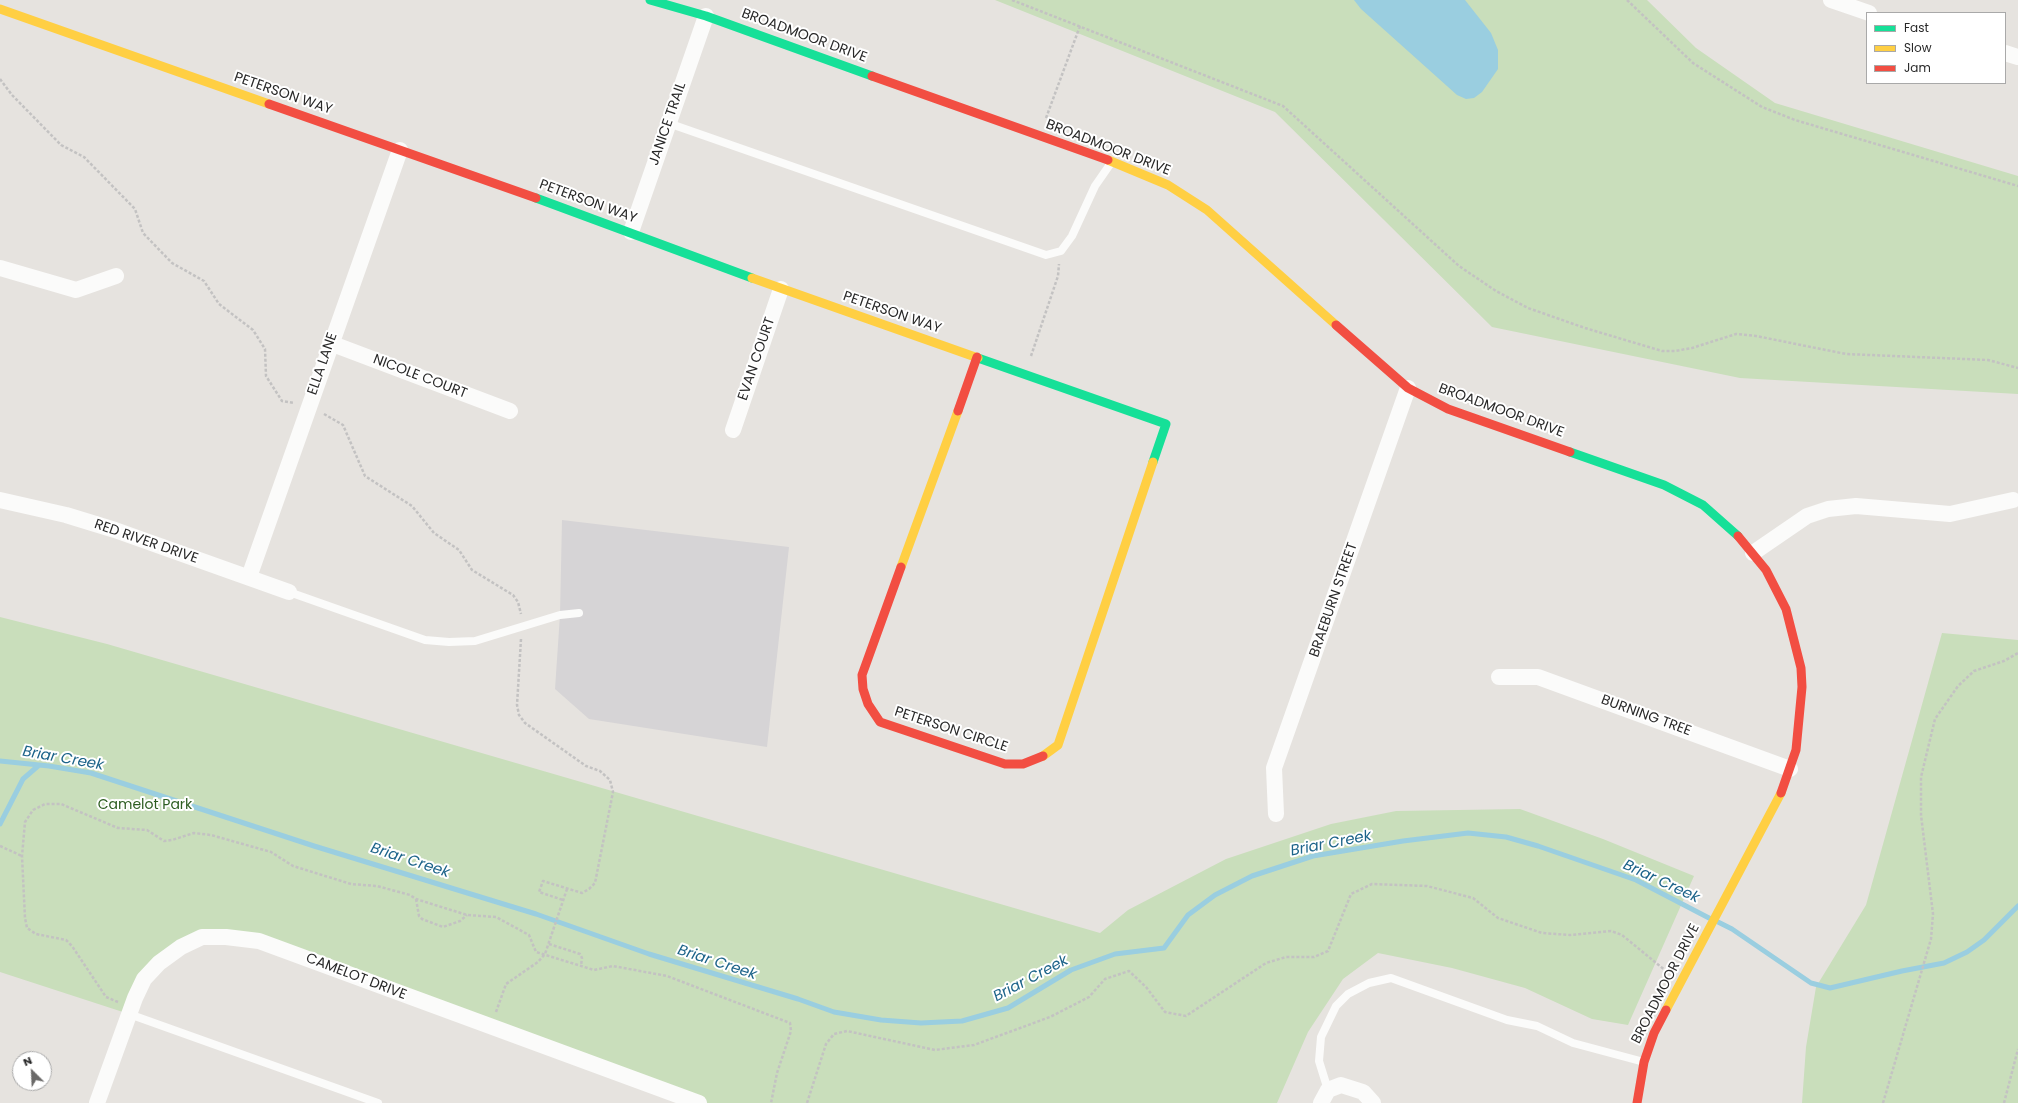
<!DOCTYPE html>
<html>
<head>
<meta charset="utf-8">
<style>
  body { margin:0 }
  #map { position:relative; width:2018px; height:1103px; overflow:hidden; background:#e6e3df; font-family:Poppins,sans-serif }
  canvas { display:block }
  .legend { position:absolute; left:1866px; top:12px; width:140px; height:72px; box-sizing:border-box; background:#fff; border:1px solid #a9a9a9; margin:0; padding:5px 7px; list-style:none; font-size:12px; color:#282828 }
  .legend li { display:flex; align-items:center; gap:8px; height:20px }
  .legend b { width:20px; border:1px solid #a9a9a9 }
  .north { position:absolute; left:12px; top:1051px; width:40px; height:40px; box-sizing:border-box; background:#fff; border:1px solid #a9a9a9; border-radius:50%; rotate:336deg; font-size:11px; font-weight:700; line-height:16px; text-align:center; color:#282828 }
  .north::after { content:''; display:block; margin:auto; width:14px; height:18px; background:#6a6968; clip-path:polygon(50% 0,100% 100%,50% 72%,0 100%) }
</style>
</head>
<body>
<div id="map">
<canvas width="2018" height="1103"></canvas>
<ul class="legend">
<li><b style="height:5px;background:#16e098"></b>Fast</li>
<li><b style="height:5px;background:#ffcf43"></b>Slow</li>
<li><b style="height:5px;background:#f24e42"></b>Jam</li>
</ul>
<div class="north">N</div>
</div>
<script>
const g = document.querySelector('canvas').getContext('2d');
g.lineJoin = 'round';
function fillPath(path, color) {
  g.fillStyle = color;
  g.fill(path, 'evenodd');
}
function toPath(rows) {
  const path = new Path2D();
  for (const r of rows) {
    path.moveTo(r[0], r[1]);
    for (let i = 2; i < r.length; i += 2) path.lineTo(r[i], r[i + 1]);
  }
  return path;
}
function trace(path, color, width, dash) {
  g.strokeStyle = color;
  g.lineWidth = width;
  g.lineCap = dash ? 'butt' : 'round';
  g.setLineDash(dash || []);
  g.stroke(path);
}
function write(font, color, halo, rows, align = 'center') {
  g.font = font + ' Poppins,sans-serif';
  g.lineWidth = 4;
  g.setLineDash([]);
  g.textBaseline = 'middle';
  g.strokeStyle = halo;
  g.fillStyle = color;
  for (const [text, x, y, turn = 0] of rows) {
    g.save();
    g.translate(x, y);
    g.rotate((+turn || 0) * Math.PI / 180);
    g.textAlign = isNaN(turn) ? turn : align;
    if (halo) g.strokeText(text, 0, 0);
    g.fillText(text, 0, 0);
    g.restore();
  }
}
fillPath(toPath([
  [562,520,789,547,767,747,589,719,555,689,560,615]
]), '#d6d4d6');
fillPath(toPath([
  [995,0,1647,0,1696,48,1775,103,2018,176,2018,394,1740,378,1492,327,1275,112],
  [0,617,107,644,1100,933,1128,910,1226,859,1331,824,1396,811,1520,809,1603,839,1694,876,1628,1025,1592,1019,1525,988,1452,968,1378,953,1343,979,1308,1032,1277,1103,706,1103,259,941,202,937,159,963,129,1014,0,972],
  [1942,633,2018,640,2018,1103,1802,1103,1806,1047,1816,987,1866,905]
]), '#c9debb');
fillPath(toPath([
  [1354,0,1465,0,1491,33,1498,50,1498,69,1482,92,1474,98,1466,99,1457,95,1361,9]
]), '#9acee0');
trace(toPath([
  [0,761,49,766,91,773,314,846,536,914,649,954,798,999,834,1012,881,1020,921,1023,962,1021,1008,1008,1071,970,1115,954,1164,948,1188,915,1215,895,1252,876,1313,856,1403,841,1468,833,1506,837,1538,846,1636,880,1709,918],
  [0,824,23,779,38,766],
  [1718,922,1732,929,1811,983,1830,988,1902,971,1944,963,1967,952,1984,940,2018,906]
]), '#9acee0', 5);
trace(toPath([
  [1012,0,1283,106,1459,266,1496,291,1528,308,1585,328,1662,351,1675,351,1692,348,1736,334,1756,336,1846,354,1988,360,2018,368],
  [1627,0,1693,63,1762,107,1795,120,2018,186],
  [0,79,12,95,61,145,84,157,135,209,143,233,172,263,204,281,219,304,253,330,265,349,266,376,282,401,294,403],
  [1046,118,1080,26],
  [1031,356,1058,276,1059,264],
  [324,414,343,425,365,476,412,506,434,533,459,550,472,570,513,595,518,602,521,614],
  [521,639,517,705,519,715,525,723,586,766,600,771,610,780,613,792,595,883,589,889,582,893,543,881,539,892,563,900],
  [0,846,22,856],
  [416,899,419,916,422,919,443,927,460,921,467,915],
  [549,944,580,954,582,958,581,966],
  [118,1002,106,997,72,946,66,940,36,934,27,928,25,918,22,856,25,822,33,810,45,804,61,804,118,828,147,830,164,841,172,840,194,833,211,835,271,852,293,866,351,884,377,886,410,895,416,899,467,915,496,917,529,935,536,952,594,970,613,966,667,976,790,1023,791,1031,777,1073,771,1103],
  [496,1012,506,984,538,962,545,954,567,889],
  [807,1103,826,1044,834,1034,847,1031,935,1050,974,1045,1050,1017,1089,997,1105,979,1129,971,1146,987,1165,1012,1186,1016,1266,963,1286,957,1314,957,1328,951,1351,894,1372,884,1427,886,1473,898,1498,918,1542,933,1570,935,1611,931,1622,935,1666,971],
  [1883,1103,1931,939,1933,914,1921,815,1921,777,1935,719,1958,686,1974,671,2004,661,2018,653],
  [2004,1103,2018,1049]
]), '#c3c2c2', 2.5, [3, 2]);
trace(toPath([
  [668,123,1046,255,1061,251,1072,236,1095,186,1111,163],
  [289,592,425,640,449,642,475,641,560,615,579,613],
  [129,1014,378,1103],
  [1328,1090,1319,1061,1321,1037,1336,1006,1348,994,1369,983,1391,978,1507,1020,1537,1026,1573,1043,1644,1062]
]), '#fbfbfa', 8);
trace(toPath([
  [1831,0,1869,13],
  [2005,53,2018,57],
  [631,232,706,16],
  [0,268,76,290,116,276],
  [330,343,510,411],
  [733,430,781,289],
  [0,500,66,515,115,530,289,592],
  [1753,553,1807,516,1828,509,1856,506,1950,514,2013,500],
  [249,577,400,150],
  [1499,677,1538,677,1790,769],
  [1276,814,1274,768,1408,388],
  [97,1103,135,998,144,979,159,963,181,947,202,937,226,937,259,941,699,1103],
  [1321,1103,1328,1090,1341,1085,1363,1092,1373,1103]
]), '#fbfbfa', 16);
trace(toPath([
  [650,0,706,16,872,76],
  [536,198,752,278],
  [978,358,1166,424,1153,462],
  [1570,452,1664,485,1703,505,1738,536]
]), '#16e098', 9);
trace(toPath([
  [0,9,269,104],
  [1108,160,1168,185,1207,210,1336,325],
  [752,278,978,358],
  [901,567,958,411],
  [1043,756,1058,745,1153,462],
  [1666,1010,1781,793]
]), '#ffcf43', 9);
trace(toPath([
  [872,76,1108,160],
  [269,104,536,198],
  [1336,325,1408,388,1448,409,1570,452],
  [958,411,977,357],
  [1738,536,1766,570,1786,609,1801,668,1802,687,1796,750,1781,793],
  [901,567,862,675,863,689,868,704,880,722,1005,764,1023,764,1043,756],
  [1637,1103,1644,1062,1654,1033,1666,1010]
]), '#f24e42', 9);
write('14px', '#282828', '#fff', [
  ["BROADMOOR DRIVE",804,36,20],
  ["PETERSON WAY",283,94,19],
  ["JANICE TRAIL",668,124,-71],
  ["BROADMOOR DRIVE",1108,148,21],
  ["PETERSON WAY",588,202,20],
  ["PETERSON WAY",892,313,19],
  ["EVAN COURT",757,359,-71],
  ["ELLA LANE",323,364,-71],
  ["NICOLE COURT",420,377,21],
  ["BROADMOOR DRIVE",1501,411,20],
  ["RED RIVER DRIVE",146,542,19],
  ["BRAEBURN STREET",1334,600,-71],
  ["BURNING TREE",1646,716,20],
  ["PETERSON CIRCLE",951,730,18],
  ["CAMELOT DRIVE",356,977,21],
  ["BROADMOOR DRIVE",1666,984,-63]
]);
write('14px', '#2d5d21', '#fff', [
  ["Camelot Park",145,805]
]);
write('italic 15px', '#1c6389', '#fff', [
  ["Briar Creek",63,759,10],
  ["Briar Creek",1331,844,-11],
  ["Briar Creek",410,861,18],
  ["Briar Creek",1661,882,25],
  ["Briar Creek",717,963,18],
  ["Briar Creek",1031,979,-28]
]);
</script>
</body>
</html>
